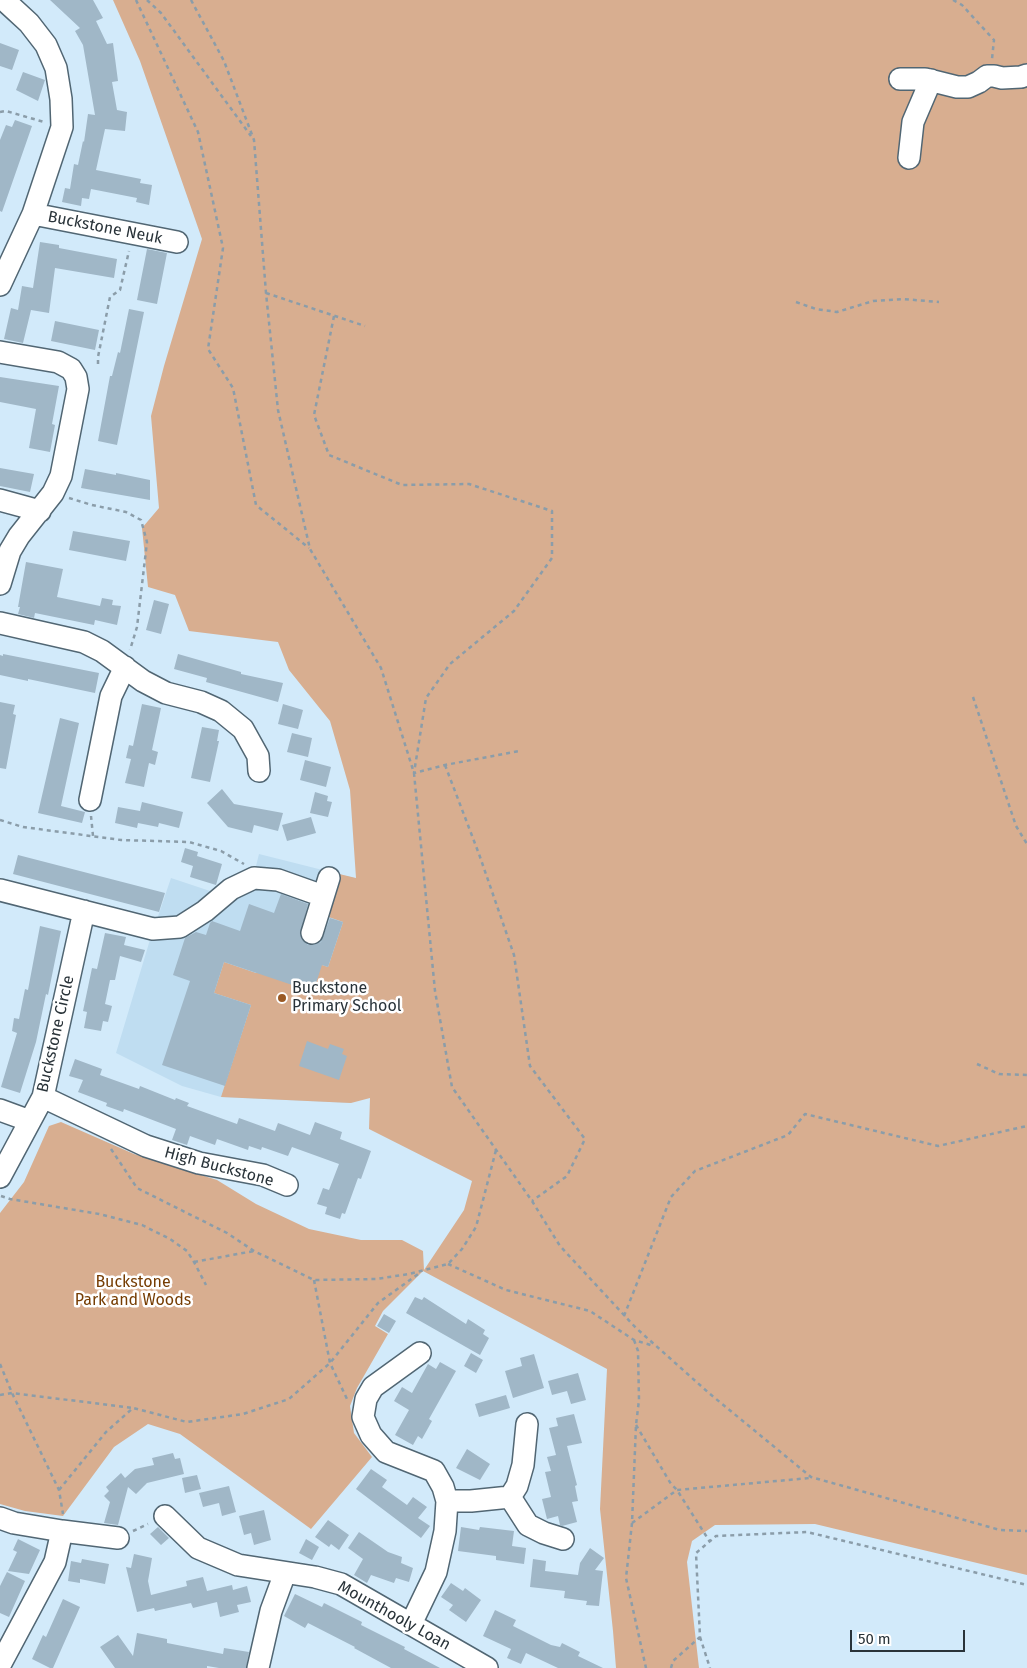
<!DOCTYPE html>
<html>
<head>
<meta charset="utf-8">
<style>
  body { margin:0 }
  #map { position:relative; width:1027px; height:1668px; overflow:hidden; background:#d2eafa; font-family:"Fira Sans",sans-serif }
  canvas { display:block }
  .scale { position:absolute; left:850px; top:1630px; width:115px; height:22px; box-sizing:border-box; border:2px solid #293339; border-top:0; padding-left:6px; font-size:15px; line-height:18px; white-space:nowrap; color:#293339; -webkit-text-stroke:4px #fff; paint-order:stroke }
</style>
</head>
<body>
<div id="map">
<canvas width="1027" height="1668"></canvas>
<div class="scale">50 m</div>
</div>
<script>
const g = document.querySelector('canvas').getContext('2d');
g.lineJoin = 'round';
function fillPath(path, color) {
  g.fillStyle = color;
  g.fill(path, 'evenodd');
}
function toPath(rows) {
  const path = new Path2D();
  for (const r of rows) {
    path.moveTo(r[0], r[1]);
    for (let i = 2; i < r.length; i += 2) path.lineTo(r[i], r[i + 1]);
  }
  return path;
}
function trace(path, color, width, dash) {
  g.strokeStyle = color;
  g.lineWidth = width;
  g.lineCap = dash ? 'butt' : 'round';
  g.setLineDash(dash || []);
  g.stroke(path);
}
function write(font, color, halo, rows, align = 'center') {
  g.font = font + ' "Fira Sans",sans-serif';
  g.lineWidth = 5;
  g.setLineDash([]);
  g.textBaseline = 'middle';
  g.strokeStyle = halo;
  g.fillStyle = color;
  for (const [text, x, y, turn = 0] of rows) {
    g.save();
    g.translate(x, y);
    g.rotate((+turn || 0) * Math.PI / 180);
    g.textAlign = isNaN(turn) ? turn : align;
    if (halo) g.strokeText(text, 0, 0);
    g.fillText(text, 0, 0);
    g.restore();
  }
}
fillPath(toPath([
  [259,854,418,894,351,1103,221,1097,182,1086,116,1053,149,943,171,878,216,893,255,870]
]), '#bfddf1');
fillPath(toPath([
  [113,0,1027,0,1027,1575,815,1524,715,1525,692,1541,687,1562,699,1668,616,1668,613,1631,600,1509,607,1369,423,1271,383,1311,375,1326,388,1334,357,1388,350,1406,354,1433,372,1457,311,1529,180,1434,148,1424,114,1447,63,1516,25,1511,0,1504,0,1213,24,1182,49,1126,61,1122,134,1154,217,1180,256,1204,309,1229,361,1240,402,1240,423,1251,424,1270,464,1210,472,1181,369,1129,370,1098,351,1103,221,1097,251,1005,214,993,224,962,256,973,322,965,328,967,343,922,323,915,335,873,356,878,350,790,330,721,289,670,278,642,189,631,175,595,148,587,142,528,159,508,151,416,164,366,202,239,140,61]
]), '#d8ae90');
fillPath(toPath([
  [50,0,93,0,103,18,96,21,107,44,113,43,118,81,112,82,117,110,127,112,125,131,105,129,96,170,141,179,140,183,152,185,149,205,136,202,137,198,91,189,89,199,82,198,81,206,62,202,65,188,70,189,74,164,78,165,83,141,84,142,88,114,95,115,83,45,75,31,80,28],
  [0,43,19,50,12,70,0,66],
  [23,72,45,80,38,101,16,90],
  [15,120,32,126,2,212,0,211,0,140,6,125,12,127],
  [40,242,59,245,59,248,117,259,114,278,55,268,49,313,31,310,23,343,4,339,11,308,18,310,22,286,33,288],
  [147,249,167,253,157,304,137,300],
  [129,309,144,312,117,445,98,441,110,376,112,376,118,352,120,353],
  [55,321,99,330,95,350,51,341],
  [0,377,59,386,52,424,55,425,50,452,29,448,36,409,0,402],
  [0,468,34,474,30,492,0,486],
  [85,469,116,475,116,473,150,480,150,500,81,488],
  [73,531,130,541,126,561,69,550],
  [26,562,63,569,57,597,100,606,102,598,113,600,112,605,121,606,117,625,95,620,94,625,35,613,34,618,18,614,20,607,18,607],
  [154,600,169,604,161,634,146,630],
  [3,654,99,673,95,693,28,679,28,681,0,675,0,655,3,656],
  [178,654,241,672,241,674,283,683,278,702,206,682,207,678,174,669],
  [0,702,15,705,13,714,16,715,6,769,0,768],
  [142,704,161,708,152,750,158,752,155,765,149,763,144,787,125,783,131,759,126,758,129,745,133,746],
  [283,704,303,710,298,729,278,724],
  [60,718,79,723,61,806,85,812,82,823,38,813],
  [202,727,219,730,217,741,219,741,210,782,191,778],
  [292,733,312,738,308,757,287,752],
  [305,760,331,767,326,787,300,780],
  [222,789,234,804,283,813,278,831,254,825,252,833,228,827,207,803],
  [315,792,328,796,327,801,332,802,328,817,310,813],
  [142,802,183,812,179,828,159,823,158,827,138,823,137,828,115,823,118,807,140,811],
  [311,817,316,833,287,841,282,825],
  [185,848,198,852,197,856,222,864,216,885,190,877,193,866,181,862],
  [18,855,165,893,159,912,13,874],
  [281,894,308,904,300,935,303,941,308,945,314,945,321,942,330,918,343,922,328,967,322,965,313,992,224,962,214,993,251,1005,225,1086,162,1065,190,981,173,975,185,938,196,932,206,935,210,923,212,921,240,931,249,904,274,913],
  [40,926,61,931,48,995,46,994,36,1042,20,1093,1,1087,17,1033,12,1031,14,1018,19,1019,25,989,28,990],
  [105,933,126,937,124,945,145,950,141,962,120,956,115,980,110,980,105,1004,112,1006,108,1022,103,1021,101,1031,84,1028,87,1012,83,1011,92,968,97,969],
  [307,1041,328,1049,330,1044,344,1049,342,1054,347,1056,339,1080,299,1066],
  [75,1059,102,1069,100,1075,139,1089,140,1086,175,1100,176,1098,189,1103,187,1106,237,1124,239,1118,275,1131,278,1123,310,1135,315,1122,342,1132,340,1139,371,1151,361,1179,358,1178,345,1214,342,1213,340,1219,325,1214,327,1207,317,1204,323,1188,329,1190,339,1164,292,1147,288,1156,262,1147,261,1150,249,1146,248,1150,217,1139,215,1145,190,1136,187,1145,172,1140,176,1129,124,1109,123,1112,106,1106,107,1103,78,1092,83,1080,69,1076],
  [415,1297,422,1300,424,1297,466,1324,468,1319,485,1330,483,1334,489,1338,480,1355,406,1313],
  [384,1314,396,1321,389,1333,377,1326],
  [471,1353,483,1360,476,1373,464,1366],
  [534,1354,544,1388,513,1398,505,1371,522,1366,520,1358],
  [440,1362,456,1371,429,1419,432,1421,422,1439,418,1436,413,1445,395,1435,409,1410,394,1401,402,1387,412,1393,428,1364,436,1369],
  [578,1373,586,1400,571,1404,567,1391,552,1395,548,1381],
  [506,1395,510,1408,479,1417,475,1404],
  [574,1414,582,1443,567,1446,577,1485,575,1486,578,1501,572,1502,577,1522,562,1526,560,1525,558,1516,547,1519,542,1499,551,1497,545,1472,551,1471,547,1457,556,1455,549,1428,558,1426,556,1418],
  [467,1449,490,1464,480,1480,456,1468],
  [173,1453,175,1459,180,1458,184,1474,147,1483,136,1494,128,1487,118,1525,104,1523,110,1502,104,1496,109,1491,106,1487,121,1473,125,1478,135,1469,154,1465,152,1458],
  [371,1469,387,1480,382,1487,407,1505,413,1497,427,1507,418,1518,430,1526,421,1538,356,1489],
  [197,1475,201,1489,185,1493,182,1478],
  [229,1486,236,1512,222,1516,219,1503,203,1507,199,1493],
  [264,1510,271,1540,254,1545,251,1533,244,1535,239,1516],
  [328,1520,349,1535,339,1550,331,1544,329,1547,315,1537],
  [158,1527,169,1538,161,1545,150,1534],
  [461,1527,479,1530,480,1527,514,1531,512,1546,526,1548,524,1564,496,1560,496,1556,458,1551],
  [359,1532,388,1552,402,1557,401,1563,413,1568,409,1582,396,1578,394,1583,371,1575,367,1583,354,1575,363,1559,348,1548],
  [18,1539,40,1550,29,1574,8,1571,17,1552,13,1550],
  [306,1539,319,1547,312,1560,299,1553],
  [590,1548,604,1558,595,1570,603,1571,599,1606,586,1605,587,1601,564,1598,565,1591,530,1587,533,1559,546,1561,545,1571,578,1575,580,1563],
  [134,1554,152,1558,148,1581,151,1595,187,1586,186,1581,203,1577,207,1591,232,1585,233,1590,247,1586,251,1602,237,1605,239,1612,220,1617,217,1602,193,1608,191,1603,155,1611,154,1608,137,1612,126,1567,131,1568],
  [82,1559,109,1564,105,1584,80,1579,80,1583,68,1581,71,1561,81,1563],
  [7,1572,25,1581,9,1617,0,1613,0,1586],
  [451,1583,463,1591,465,1588,481,1600,466,1622,449,1610,453,1605,441,1597],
  [295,1594,322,1607,324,1603,362,1622,361,1625,405,1647,404,1649,440,1668,391,1668,354,1648,355,1647,308,1623,305,1628,284,1616],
  [63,1599,80,1607,53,1668,50,1668,32,1659,43,1635,46,1637],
  [495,1610,516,1620,513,1626,551,1645,560,1647,562,1643,580,1652,578,1656,603,1668,558,1668,526,1653,521,1664,507,1658,511,1649,483,1636],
  [137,1633,167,1639,167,1643,223,1654,224,1648,249,1652,246,1668,219,1668,207,1666,207,1668,115,1668,100,1647,118,1635,133,1656]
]), '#a0b7c7');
const minor = toPath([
  [900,79,925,79,957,87,968,87,979,82,987,76,994,76,1002,78,1021,77,1027,75],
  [909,158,913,122,931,80],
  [33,214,177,242],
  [0,285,33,214,62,127,61,99,56,68,46,45,29,23,4,0],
  [0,352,58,362,71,369,76,377,78,389,61,476,53,493,19,536,10,551,0,584],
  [0,500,40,511],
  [0,623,84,642,102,651,143,681,166,693,201,702,221,711,243,729,258,756,259,771],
  [90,800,111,696,125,667],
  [0,890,153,929,180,927,205,911,231,889,254,878,278,880,323,896],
  [312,933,329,878],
  [43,1097,146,1146,199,1163,263,1175,287,1185],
  [0,1110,30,1121],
  [0,1177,43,1097,84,911],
  [510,1497,528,1525,544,1533,563,1539],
  [447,1501,471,1501,510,1497,517,1486,523,1465,527,1424],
  [165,1516,198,1548,238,1565,315,1577,341,1584,487,1668],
  [0,1518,14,1523,62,1531,118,1538],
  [411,1624,436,1572,445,1531,447,1501,443,1487,434,1471,386,1452,371,1435,363,1417,366,1399,373,1387,420,1353],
  [0,1665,55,1562,62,1531],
  [258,1668,271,1611,285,1573]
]);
trace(minor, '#516673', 24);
trace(toPath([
  [136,0,198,132,223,248,208,349,233,388,256,505,309,548],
  [147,0,161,13,251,136],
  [191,0,224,61,254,140,266,293,278,410,310,549,381,668,414,773,435,991,452,1087,532,1201,560,1246,636,1328,710,1394,811,1477,1000,1530,1027,1531],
  [953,0,962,5,994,40,992,59],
  [0,112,6,111,44,122],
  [266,293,365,326],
  [796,302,816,309,837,312,873,301,903,299,939,302],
  [334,316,314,415,329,455,402,485,469,484,552,511,552,558,514,611,450,664,426,698,414,773,445,765,519,751],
  [98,364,98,357,110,297,120,290,129,251],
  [69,498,92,505,126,512,141,520,147,542,137,627,130,650],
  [973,697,1016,826,1027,844],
  [445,765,479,854,514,955,530,1066,585,1139,567,1176,532,1201],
  [91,816,93,836],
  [0,820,23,827,121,840,189,842,221,851,244,864],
  [977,1064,999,1074,1027,1075],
  [111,1149,137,1188,227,1233,254,1251,314,1280,376,1279,409,1274,448,1264,462,1249,476,1227,496,1150],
  [1,1196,10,1199,99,1214,142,1225,170,1239,187,1251,194,1262,206,1285],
  [194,1262,254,1251],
  [448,1264,506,1290,590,1311,634,1340,654,1346],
  [314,1280,330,1363,347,1399],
  [624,1316,671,1197,695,1171,788,1135,805,1114,938,1146,1027,1126],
  [634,1340,638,1351,639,1400,636,1425,632,1523,626,1578,646,1668],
  [0,1364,12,1393,59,1490,63,1514],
  [0,1395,12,1393,133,1408],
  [636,1425,671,1484,677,1490,710,1542],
  [59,1490,106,1432,133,1408,187,1422,243,1414,289,1399,330,1363,378,1303,421,1272],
  [632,1523,677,1490,810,1478],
  [133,1531,148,1524],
  [700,1637,710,1668],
  [671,1668,673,1661,700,1637,696,1553,716,1536,807,1532,1027,1585]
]), '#8b9da9', 2.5, [4, 4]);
trace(minor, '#fff', 21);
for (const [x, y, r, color] of [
  [282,998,5,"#9a5924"]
]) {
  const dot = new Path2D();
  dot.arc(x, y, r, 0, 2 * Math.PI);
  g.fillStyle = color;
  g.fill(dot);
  trace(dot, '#fff', 2);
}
write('16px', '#293339', '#fff', [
  ["Buckstone Neuk",105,228,11],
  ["Buckstone Circle",56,1034,-77],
  ["High Buckstone",219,1167,15],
  ["Mounthooly Loan",394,1616,29]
]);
write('16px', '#293339', '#fff', [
  ["Buckstone",292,989],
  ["Primary School",292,1007]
], 'left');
write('16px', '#753c02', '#fff', [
  ["Buckstone",133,1283],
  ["Park and Woods",133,1301]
]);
</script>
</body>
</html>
